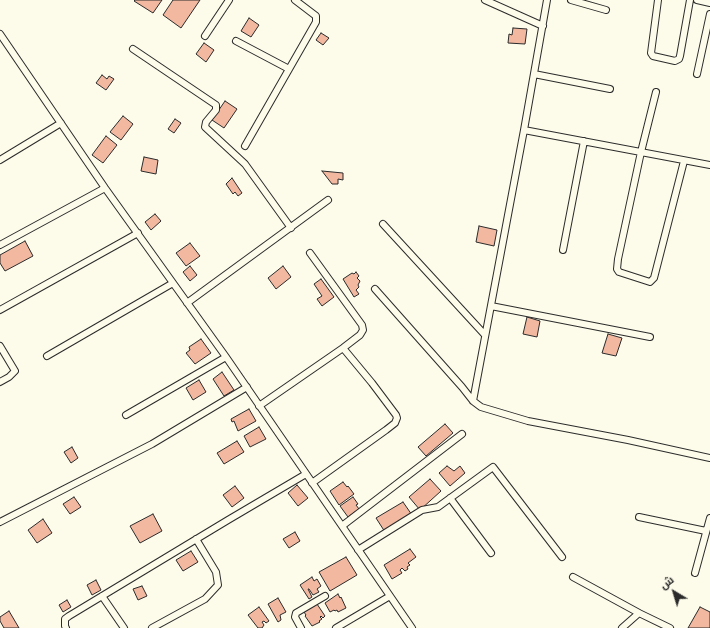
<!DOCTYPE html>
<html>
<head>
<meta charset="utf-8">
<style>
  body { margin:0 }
  #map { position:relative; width:710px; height:628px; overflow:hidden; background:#fdfbea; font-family:"Playfair Display",Cairo,serif }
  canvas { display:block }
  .north { position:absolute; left:654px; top:572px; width:40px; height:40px; -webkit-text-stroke:3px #fdfbea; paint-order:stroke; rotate:322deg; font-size:11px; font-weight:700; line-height:16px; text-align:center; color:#2b2b2b }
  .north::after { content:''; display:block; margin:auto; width:14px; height:18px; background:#2b2b2b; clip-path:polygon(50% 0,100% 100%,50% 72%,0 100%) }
</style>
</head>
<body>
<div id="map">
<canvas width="710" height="628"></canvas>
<div class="north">ش</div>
</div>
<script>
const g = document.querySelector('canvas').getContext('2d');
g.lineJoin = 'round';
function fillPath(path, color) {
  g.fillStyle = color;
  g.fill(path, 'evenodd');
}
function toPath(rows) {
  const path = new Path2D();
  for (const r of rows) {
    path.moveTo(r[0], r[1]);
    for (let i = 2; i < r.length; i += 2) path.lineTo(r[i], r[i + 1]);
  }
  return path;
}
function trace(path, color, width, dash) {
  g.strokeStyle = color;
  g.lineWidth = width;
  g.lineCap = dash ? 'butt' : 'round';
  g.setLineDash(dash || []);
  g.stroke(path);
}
const building = toPath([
  [135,0,162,0,153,13,134,1,135,0],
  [173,0,200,0,181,28,163,15,173,0],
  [249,18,259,25,251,37,241,31,249,18],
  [513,28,527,29,525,44,508,43,509,34,512,35,513,28],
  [321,33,329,38,323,45,316,40,321,33],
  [204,43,214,50,206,62,196,54,204,43],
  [102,75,107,79,109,76,114,79,106,90,96,83,102,75],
  [225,101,237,109,224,128,212,120,225,101],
  [123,116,133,124,121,140,110,132,123,116],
  [175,119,181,123,174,133,168,129,175,119],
  [106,136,117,145,103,163,92,155,106,136],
  [144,157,158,160,156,174,141,171,144,157],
  [322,171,343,173,343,180,338,179,338,184,332,184,322,171],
  [232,178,242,193,238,196,235,192,233,194,226,184,232,178],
  [155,214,161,221,151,230,145,222,155,214],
  [479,226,497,230,494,246,476,242,479,226],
  [25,241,33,256,5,271,0,263,0,255,25,241],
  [190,243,200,256,186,266,176,253,190,243],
  [190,266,197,275,190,281,183,272,190,266],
  [283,266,291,277,276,289,268,278,283,266],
  [356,272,359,276,357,278,360,281,358,285,359,287,356,290,359,294,354,297,343,279,352,273,354,274,356,272],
  [321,279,334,297,322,306,317,299,322,296,314,284,321,279],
  [527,317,540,321,537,337,523,334,527,317],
  [608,334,622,338,616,356,602,353,608,334],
  [201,339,211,353,195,364,186,353,190,350,189,347,201,339],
  [222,372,234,390,224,396,213,379,222,372],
  [199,380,206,392,193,400,186,388,199,380],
  [249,409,256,421,238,431,234,421,232,422,231,419,249,409],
  [445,424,453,433,426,456,418,447,445,424],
  [259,427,266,439,250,447,244,436,259,427],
  [237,441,244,452,224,464,217,453,237,441],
  [72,447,78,458,71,463,64,452,72,447],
  [447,466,454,471,460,466,465,473,450,486,439,473,447,466],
  [430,479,441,491,420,510,409,497,430,479],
  [343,482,347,487,348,486,354,494,339,505,330,491,343,482],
  [297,485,308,498,298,506,288,493,297,485],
  [235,486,244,498,232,507,223,495,235,486],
  [74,497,81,507,70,514,63,504,74,497],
  [353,497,358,504,356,505,359,509,348,517,340,506,353,497],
  [403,502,412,515,385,532,376,518,403,502],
  [153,514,162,531,140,543,130,526,153,514],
  [43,519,52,533,37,543,28,530,43,519],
  [295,532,300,541,289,548,283,539,295,532],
  [410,549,416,557,408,563,410,565,407,567,408,569,405,571,402,568,400,570,402,573,392,579,384,565,410,549],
  [191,551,198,562,183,571,176,560,191,551],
  [346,557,357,575,330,591,319,572,346,557],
  [312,577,314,581,317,579,321,586,317,589,319,592,313,595,309,589,308,589,312,597,309,599,300,585,312,577],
  [96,580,101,590,92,595,87,585,96,580],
  [142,586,147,596,138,600,133,589,142,586],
  [338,594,340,598,341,597,346,608,338,612,337,610,335,611,334,610,330,612,325,603,338,594],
  [278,598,286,612,280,615,281,620,278,622,268,604,278,598],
  [67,600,71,607,63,612,59,605,67,600],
  [317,604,325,616,323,618,321,616,320,617,322,619,319,621,320,622,312,626,305,616,306,615,304,612,317,604],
  [259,607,269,621,266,623,264,621,262,622,264,625,262,628,258,628,248,615,259,607],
  [700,607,710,612,710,628,688,628,700,607],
  [9,611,19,628,4,628,0,621,0,617,9,611]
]);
fillPath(building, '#f2b8a0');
trace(building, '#2b2b2b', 1);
const street = toPath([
  [485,0,543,26],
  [571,0,606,10],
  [658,0,651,53,653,56,675,61,679,59,680,56,690,0],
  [697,0,710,3],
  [0,34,105,188,226,357,412,628],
  [205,36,229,0],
  [236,41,289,69],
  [133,49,216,105,216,110,206,122,205,127,245,164,291,228],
  [534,74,610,89],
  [697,74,710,14],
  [656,92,641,152,618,259,617,269,619,272,650,282,654,278,684,161],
  [524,130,710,165],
  [245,146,316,22,316,16,295,0],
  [0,160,61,123],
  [383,224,485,335],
  [0,245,105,188],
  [563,250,584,141],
  [375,289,462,387,473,401,481,407,528,421,628,440,710,458],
  [187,303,328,200],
  [491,306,650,337],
  [0,310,138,233],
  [0,346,15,371,9,377,0,382],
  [47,356,173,283],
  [473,401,524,130,547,0],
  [259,406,343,348,360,335,363,330,362,325,310,253],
  [126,415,226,357],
  [312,483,386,430,395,423,397,418,396,415,372,383,343,348],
  [450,498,491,553],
  [639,517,706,531],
  [0,522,152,444,247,387],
  [342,526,462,434],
  [358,550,422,510,438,507,493,467,562,557],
  [695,573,710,518],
  [573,577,639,613,670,628],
  [102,596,124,628],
  [66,628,65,626,65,619,69,616,228,520,306,474],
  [152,628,205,599,218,585,216,572,196,539],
  [301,628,295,617,296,613,325,596],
  [336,628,390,596],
  [622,628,639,613]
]);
trace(street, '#2b2b2b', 8);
trace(street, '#fdfbea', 6);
</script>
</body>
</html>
